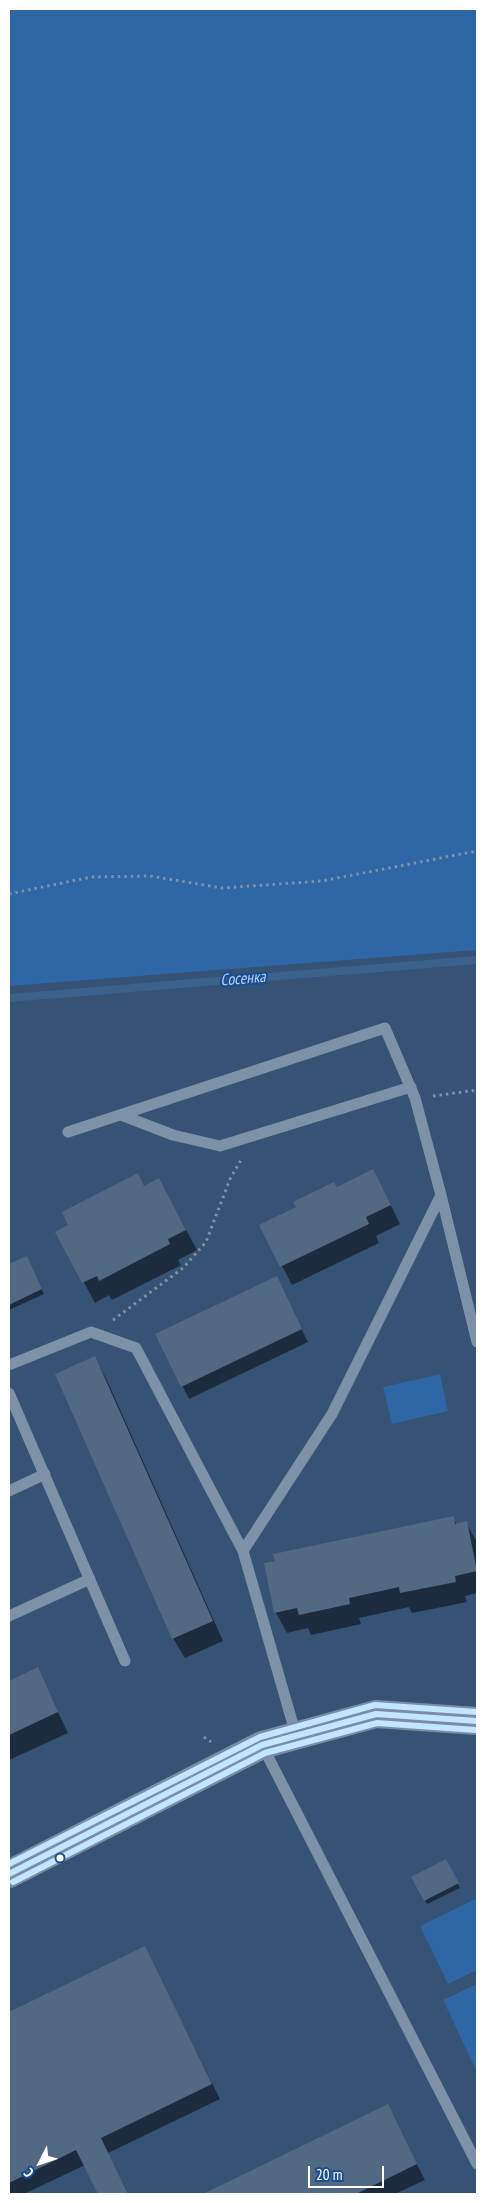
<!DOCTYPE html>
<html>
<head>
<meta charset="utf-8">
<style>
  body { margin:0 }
  #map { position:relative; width:486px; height:2203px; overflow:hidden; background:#365274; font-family:"PT Sans Narrow",sans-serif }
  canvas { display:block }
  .frame { position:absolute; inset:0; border:10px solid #fff; pointer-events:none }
  .north { position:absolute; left:15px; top:2138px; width:50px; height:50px; -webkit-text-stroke:4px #1b4f8f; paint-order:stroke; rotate:229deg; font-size:14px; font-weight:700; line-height:20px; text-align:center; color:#fff }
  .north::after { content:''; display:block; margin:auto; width:18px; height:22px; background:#fff; clip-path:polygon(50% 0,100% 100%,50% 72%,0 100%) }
  .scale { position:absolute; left:308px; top:2166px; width:76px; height:22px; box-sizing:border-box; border:2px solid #fff; border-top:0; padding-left:6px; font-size:15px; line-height:18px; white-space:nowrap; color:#fff; -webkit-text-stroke:4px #1b4f8f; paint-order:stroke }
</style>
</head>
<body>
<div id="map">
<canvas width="486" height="2203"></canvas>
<div class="frame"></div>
<div class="north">С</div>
<div class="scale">20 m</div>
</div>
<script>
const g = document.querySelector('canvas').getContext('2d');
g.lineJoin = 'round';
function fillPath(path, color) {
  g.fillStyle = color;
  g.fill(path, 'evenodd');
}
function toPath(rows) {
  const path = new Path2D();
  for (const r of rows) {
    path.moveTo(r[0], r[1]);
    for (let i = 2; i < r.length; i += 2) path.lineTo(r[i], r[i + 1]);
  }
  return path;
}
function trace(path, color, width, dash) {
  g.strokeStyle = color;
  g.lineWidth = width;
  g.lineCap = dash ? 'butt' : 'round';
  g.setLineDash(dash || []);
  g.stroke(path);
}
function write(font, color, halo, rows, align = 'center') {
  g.font = font + ' "PT Sans Narrow",sans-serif';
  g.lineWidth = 4.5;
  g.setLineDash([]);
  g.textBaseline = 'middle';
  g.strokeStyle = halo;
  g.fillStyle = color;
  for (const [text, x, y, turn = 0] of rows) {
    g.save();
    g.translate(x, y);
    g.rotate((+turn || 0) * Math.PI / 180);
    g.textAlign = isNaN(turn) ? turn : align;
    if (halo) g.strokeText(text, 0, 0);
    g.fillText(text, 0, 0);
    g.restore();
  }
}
fillPath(toPath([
  [9,9,477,9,477,950,9,986],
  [440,1374,448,1411,392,1424,383,1387],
  [477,1898,477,1970,448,1984,420,1926],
  [477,1984,477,2072,443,2000]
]), '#2f66a5');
fillPath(toPath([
  [159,1180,197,1250,178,1260,181,1265,112,1300,109,1295,95,1303,57,1232],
  [336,1188,383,1189,400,1224,376,1236,379,1243,292,1285,261,1226],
  [26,1257,44,1294,9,1310,9,1265],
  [281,1289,308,1342,189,1399,157,1335],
  [95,1358,106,1378,223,1641,185,1658,173,1638],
  [453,1518,457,1525,466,1523,477,1542,477,1593,465,1596,467,1602,412,1613,409,1607,359,1618,361,1624,311,1635,308,1628,287,1633,276,1613,266,1564],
  [37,1669,68,1733,9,1760,9,1682],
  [446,1861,460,1888,427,1904,413,1877],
  [144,1947,220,2099,108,2153,128,2194,100,2194,85,2165,24,2194,9,2194,9,2014],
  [387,2106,425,2180,395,2194,205,2194]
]), '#0007');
trace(toPath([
  [9,998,477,960]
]), '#3b618d', 8);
fillPath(toPath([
  [373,1169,391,1205,366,1217,369,1224,280,1267,259,1225,296,1207,293,1202,334,1182,337,1187],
  [138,1173,144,1186,159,1178,186,1230,168,1239,170,1244,99,1281,97,1276,82,1283,55,1232,68,1225,62,1212],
  [27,1256,42,1289,9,1305,9,1264],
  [277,1276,302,1329,181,1387,155,1334],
  [95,1356,213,1621,172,1639,55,1374],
  [454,1516,455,1524,467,1521,477,1571,455,1576,456,1582,400,1593,399,1587,349,1598,350,1604,299,1615,297,1608,274,1613,264,1563,275,1561,273,1554],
  [38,1667,58,1712,9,1735,9,1681],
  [446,1859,459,1883,424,1901,411,1877],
  [145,1946,212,2084,101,2138,128,2194,98,2194,76,2150,9,2183,9,2012],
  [388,2104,417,2164,356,2194,203,2194]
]), '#526984');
trace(toPath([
  [9,894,91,877,150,876,222,888,322,881,477,851],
  [433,1096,477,1090],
  [113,1320,183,1268,206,1242,230,1179,241,1160],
  [204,1737,211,1742]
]), '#7d92a8', 3, [2.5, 4]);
trace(toPath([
  [121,1115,173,1135,220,1146,411,1087],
  [68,1132,385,1028,415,1098,441,1195,332,1414,243,1551],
  [441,1195,477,1342],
  [9,1365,91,1332,136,1348,243,1551,296,1735],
  [9,1393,125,1661],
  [9,1491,45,1474],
  [9,1616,90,1579],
  [262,1745,477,2164]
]), '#7d92a8', 11);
trace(toPath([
  [9,1874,262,1745,376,1714,477,1721]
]), '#798da4', 28);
trace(toPath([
  [9,1874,262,1745,376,1714,477,1721]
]), '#c2e6ff', 6);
trace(toPath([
  [13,1882,265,1753,377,1723,476,1730]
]), '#c2e6ff', 6);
trace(toPath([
  [9,1864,260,1737,375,1705,477,1712]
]), '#c2e6ff', 6);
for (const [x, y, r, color] of [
  [60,1858,4.5,"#fff"]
]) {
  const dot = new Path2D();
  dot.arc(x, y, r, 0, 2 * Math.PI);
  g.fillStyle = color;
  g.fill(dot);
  trace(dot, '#1b4f8f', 2);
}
write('italic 16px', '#b5d3f5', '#1b4f8f', [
  ["Сосенка",243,979,-5]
]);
</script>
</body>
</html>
